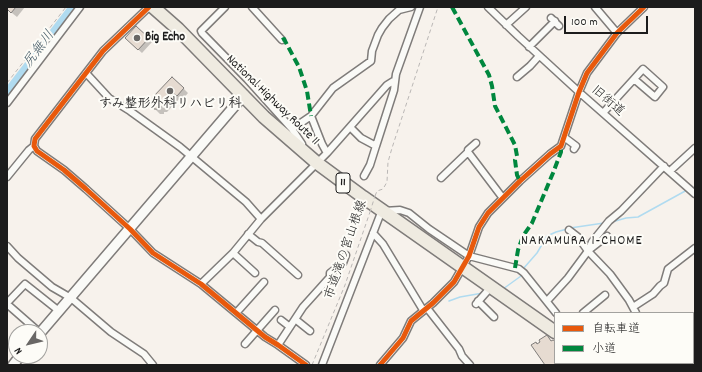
<!DOCTYPE html>
<html>
<head>
<meta charset="utf-8">
<style>
  body { margin:0 }
  #map { position:relative; width:702px; height:372px; overflow:hidden; background:#f7f2ec; font-family:Dekko,"Klee One",sans-serif }
  canvas { display:block }
  .frame { position:absolute; inset:0; border:8px solid #1c1c1c; pointer-events:none }
  .legend { position:absolute; left:554px; top:312px; width:140px; height:52px; box-sizing:border-box; background:#fdfcf7; border:1px solid #a3a29f; margin:0; padding:5px 7px; list-style:none; font-size:12px; color:#1c1c1c }
  .legend li { display:flex; align-items:center; gap:8px; height:20px }
  .legend b { width:20px; border:1px solid #a3a29f }
  .north { position:absolute; left:8px; top:324px; width:40px; height:40px; box-sizing:border-box; background:#fdfcf7; border:1px solid #a3a29f; border-radius:50%; rotate:235deg; font-size:11px; font-weight:700; line-height:16px; text-align:center; color:#1c1c1c }
  .north::after { content:''; display:block; margin:auto; width:14px; height:18px; background:#696765; clip-path:polygon(50% 0,100% 100%,50% 72%,0 100%) }
  .scale { position:absolute; left:564px; top:16px; width:84px; height:18px; box-sizing:border-box; border:2px solid #1c1c1c; border-top:0; padding-left:5px; font-size:12px; line-height:14px; white-space:nowrap; color:#1c1c1c; -webkit-text-stroke:3px #fdfcf7; paint-order:stroke }
</style>
</head>
<body>
<div id="map">
<canvas width="702" height="372"></canvas>
<div class="frame"></div>
<ul class="legend">
<li><b style="height:5px;background:#e8590c"></b>自転車道</li>
<li><b style="height:5px;background:#00873e"></b>小道</li>
</ul>
<div class="north">N</div>
<div class="scale">100 m</div>
</div>
<script>
const g = document.querySelector('canvas').getContext('2d');
g.lineJoin = 'round';
function fillPath(path, color) {
  g.fillStyle = color;
  g.fill(path, 'evenodd');
}
function toPath(rows) {
  const path = new Path2D();
  for (const r of rows) {
    path.moveTo(r[0], r[1]);
    for (let i = 2; i < r.length; i += 2) path.lineTo(r[i], r[i + 1]);
  }
  return path;
}
function trace(path, color, width, dash) {
  g.strokeStyle = color;
  g.lineWidth = width;
  g.lineCap = dash ? 'butt' : 'round';
  g.setLineDash(dash || []);
  g.stroke(path);
}
function write(font, color, halo, rows, align = 'center') {
  g.font = font + ' Dekko,"Klee One",sans-serif';
  g.lineWidth = 4;
  g.setLineDash([]);
  g.textBaseline = 'middle';
  g.strokeStyle = halo;
  g.fillStyle = color;
  for (const [text, x, y, turn = 0] of rows) {
    g.save();
    g.translate(x, y);
    g.rotate((+turn || 0) * Math.PI / 180);
    g.textAlign = isNaN(turn) ? turn : align;
    if (halo) g.strokeText(text, 0, 0);
    g.fillText(text, 0, 0);
    g.restore();
  }
}
fillPath(toPath([
  [7,7,25,7,17,17,7,9],
  [136,28,152,42,142,53,130,42],
  [183,88,188,93,182,100,180,98,167,112,164,112,164,114,160,114,155,109,155,104]
]), '#0003');
trace(toPath([
  [612,222,626,218,638,217,687,190,688,191],
  [570,228,604,223],
  [523,269,537,253,547,236,556,232,567,229],
  [503,289,521,276],
  [449,301,460,297,483,293],
  [384,365,389,359]
]), '#b0dbf0', 1.5);
trace(toPath([
  [7,94,74,7]
]), '#b0dbf0', 10);
const building = toPath([
  [7,7,16,7,11,13,7,9,7,7],
  [136,26,149,38,138,50,125,38,136,26],
  [172,77,184,88,177,96,174,94,162,107,160,107,160,109,154,109,154,105,152,102,153,97,172,77],
  [547,335,551,341,553,340,555,341,555,363,564,363,561,365,545,365,531,345,536,342,537,344,540,342,539,340,547,335],
  [608,363,633,363,634,365,611,365,608,363]
]);
fillPath(building, '#e6dbd1');
trace(building, '#7f7c7a', 1);
const street = toPath([
  [149,7,103,51,35,139,34,146,37,151,64,170,86,189,130,229,153,253,201,284,265,337,278,345,306,365],
  [225,7,201,31,202,33,247,79,292,129,311,116,322,144,327,153],
  [252,7,282,40],
  [488,7,518,36,579,92,695,194],
  [595,7,617,33],
  [551,18,559,26],
  [506,25,526,7],
  [529,47,555,21],
  [86,73,109,98,130,111,180,147,246,202,261,219],
  [517,77,530,66,539,56],
  [7,103,80,7],
  [603,113,634,79,643,69,663,87,655,97,634,79],
  [311,116,333,88,371,61,372,51,378,35,382,28,389,19,399,10,411,7],
  [350,127,361,138,376,146,370,165,364,176],
  [292,129,302,144],
  [564,137,576,146,574,149],
  [476,143,468,150,468,152,502,197],
  [376,146,394,90,396,74,420,7],
  [670,171,695,148],
  [7,177,29,150,34,146],
  [441,178,468,152],
  [384,211,400,210,409,213,429,229,469,256,519,269,524,273,556,313],
  [373,233,383,244,423,310],
  [248,234,258,242,262,243,298,275],
  [7,246,18,258,52,287,71,298,111,332,144,354,153,365],
  [589,250,607,236],
  [233,253,255,273],
  [201,284,233,253,261,219,327,153,387,85,395,80],
  [478,301,494,317],
  [547,301,568,278,588,251,578,237,569,230],
  [7,303,25,284,59,311],
  [7,304,39,332],
  [476,304,491,287],
  [633,307,653,294,660,286,664,283,668,269,695,248],
  [427,308,459,349,462,356,470,365],
  [237,312,264,282],
  [583,313,605,295],
  [636,313,629,300,610,274,588,251,592,242,609,221,621,211,664,166],
  [295,319,310,331],
  [281,320,290,327],
  [245,344,275,310],
  [278,345,303,307,330,277,330,273,343,263,346,255],
  [588,363,589,365],
  [636,363,637,365],
  [322,365,382,210],
  [380,365,403,338,411,321,433,303,454,282,469,256,479,227,488,213,520,181,550,154,561,146,579,92,587,73,617,33,644,7],
  [567,365,570,363]
]);
const secondary = toPath([
  [40,333,244,95],
  [13,365,20,356]
]);
const highway = toPath([
  [153,7,178,29,264,117,317,163,363,197,555,332],
  [600,363,603,365]
]);
trace(street, '#7f7c7a', 9);
trace(secondary, '#7f7c7a', 12);
trace(highway, '#7f7c7a', 15);
trace(toPath([
  [7,83,66,7],
  [375,196,377,191,383,189,387,182,388,162,392,148,438,7],
  [312,365,345,285,370,212]
]), '#bab7b5', 1, [4, 3]);
trace(street, '#fafaf7', 6);
trace(secondary, '#fafaf7', 9);
trace(highway, '#efebe1', 12);
trace(toPath([
  [370,212,375,196]
]), '#bab7b5', 1, [4, 3]);
trace(toPath([
  [452,7,489,75,492,86,495,106,515,145,517,156,515,160,517,175,520,181],
  [282,40,284,39,299,67,307,91,311,116],
  [515,268,518,250,523,236,532,223,553,173,561,152,561,146]
]), '#00873e', 4, [8, 4]);
trace(toPath([
  [149,7,103,51,35,139,34,146,37,151,64,170,86,189,130,229,153,253,201,284,265,337,278,345,306,365],
  [380,365,403,338,411,321,433,303,454,282,469,256,479,227,488,213,520,181,550,154,561,146,579,92,587,73,617,33,644,7]
]), '#e8590c', 5);
for (const [x, y, r, color] of [
  [137,38,4,"#696765"],
  [170,91,4,"#696765"]
]) {
  const dot = new Path2D();
  dot.arc(x, y, r, 0, 2 * Math.PI);
  g.fillStyle = color;
  g.fill(dot);
  trace(dot, '#fdfcf7', 1.5);
}
for (const [x, y, w] of [
  [343,183,14]
]) {
  const box = new Path2D();
  box.roundRect(x - w / 2, y - 10, w, 20, 3);
  g.fillStyle = '#fdfcf7';
  g.fill(box);
  trace(box, '#1c1c1c', 1);
}
write('bold 12px', '#1c1c1c', null, [
  ["11",343,183]
]);
write('bold 13px', '#1c1c1c', '#fdfcf7', [
  ["Big Echo",145,38],
  ["すみ整形外科リハビリ科",170,105,"center"]
], 'left');
write('13px', '#1c1c1c', '#fdfcf7', [
  ["National Highway Route 11",272,101,44],
  ["旧街道",607,102,41],
  ["市道滝の宮山根線",347,250,-71]
]);
write('italic 14px', '#455b67', '#fdfcf7', [
  ["尻無川",40,50,-53]
]);
g.letterSpacing = '1px';
write('14px', '#1c1c1c', '#fdfcf7', [
  ["NAKAMURA 1-CHOME",582,242]
]);
g.letterSpacing = '0px';
</script>
</body>
</html>
